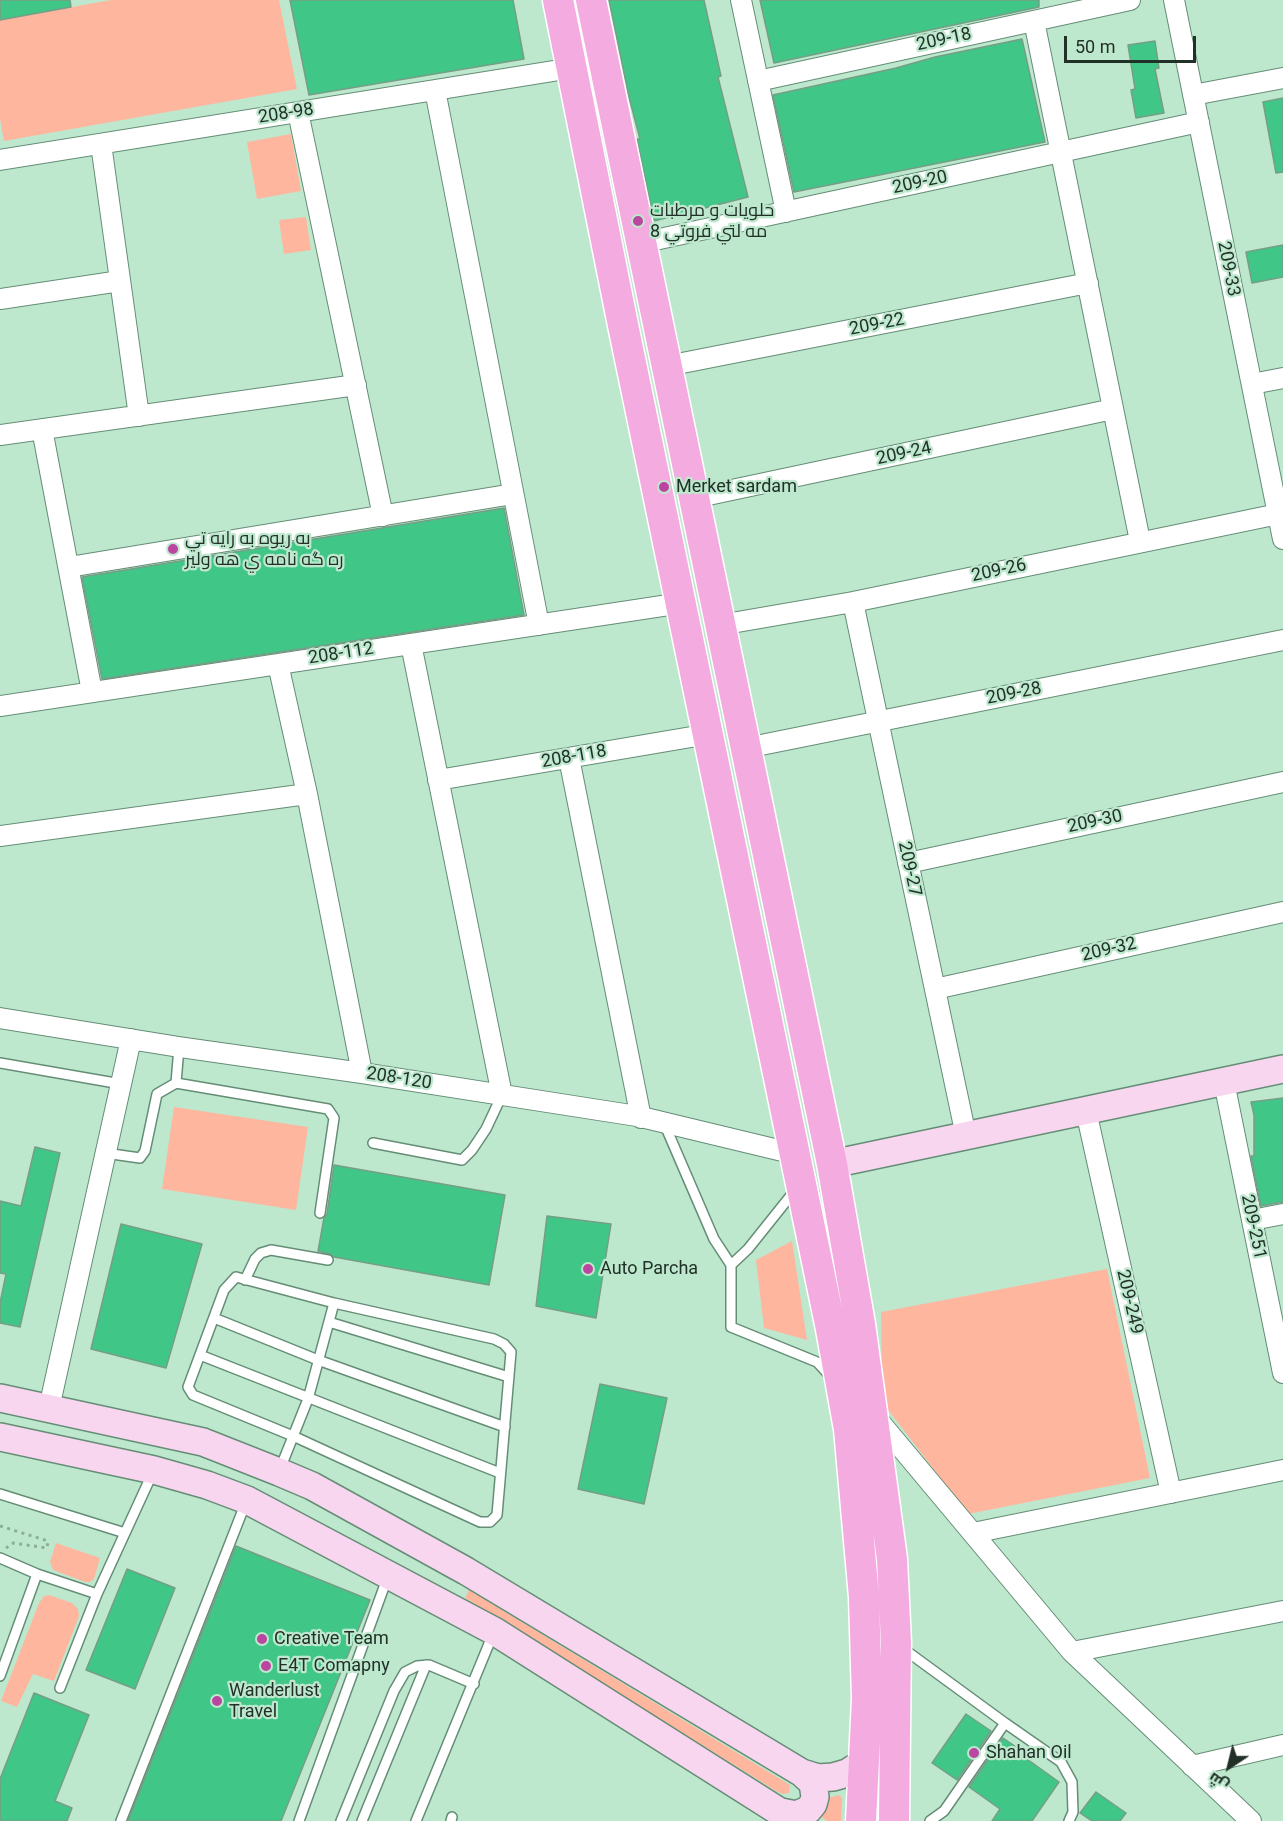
<!DOCTYPE html>
<html>
<head>
<meta charset="utf-8">
<style>
  body { margin:0 }
  #map { position:relative; width:1283px; height:1821px; overflow:hidden; background:#bde8ce; font-family:Roboto,Cairo,sans-serif }
  canvas { display:block }
  .north { position:absolute; left:1199px; top:1737px; width:60px; height:60px; -webkit-text-stroke:4px #bde8ce; paint-order:stroke; rotate:215deg; font-size:16px; font-weight:700; line-height:24px; text-align:center; color:#213128 }
  .north::after { content:''; display:block; margin:auto; width:21px; height:27px; background:#213128; clip-path:polygon(50% 0,100% 100%,50% 72%,0 100%) }
  .scale { position:absolute; left:1064px; top:36px; width:132px; height:27px; box-sizing:border-box; border:3px solid #213128; border-top:0; padding-left:8px; font-size:18px; line-height:21px; white-space:nowrap; color:#213128; -webkit-text-stroke:4px #bde8ce; paint-order:stroke }
</style>
</head>
<body>
<div id="map">
<canvas width="1283" height="1821"></canvas>
<div class="north">ش</div>
<div class="scale">50 m</div>
</div>
<script>
const g = document.querySelector('canvas').getContext('2d');
g.lineJoin = 'round';
function fillPath(path, color) {
  g.fillStyle = color;
  g.fill(path, 'evenodd');
}
function toPath(rows) {
  const path = new Path2D();
  for (const r of rows) {
    path.moveTo(r[0], r[1]);
    for (let i = 2; i < r.length; i += 2) path.lineTo(r[i], r[i + 1]);
  }
  return path;
}
function trace(path, color, width, dash) {
  g.strokeStyle = color;
  g.lineWidth = width;
  g.lineCap = dash ? 'butt' : 'round';
  g.setLineDash(dash || []);
  g.stroke(path);
}
function write(font, color, halo, rows, align = 'center') {
  g.font = font + ' Roboto,Cairo,sans-serif';
  g.lineWidth = 4.5;
  g.setLineDash([]);
  g.textBaseline = 'middle';
  g.strokeStyle = halo;
  g.fillStyle = color;
  for (const [text, x, y, turn = 0] of rows) {
    g.save();
    g.translate(x, y);
    g.rotate((+turn || 0) * Math.PI / 180);
    g.textAlign = isNaN(turn) ? turn : align;
    if (halo) g.strokeText(text, 0, 0);
    g.fillText(text, 0, 0);
    g.restore();
  }
}
fillPath(toPath([
  [111,0,279,0,297,89,4,141,0,119,0,20],
  [291,134,301,191,257,199,247,142],
  [306,217,311,250,284,254,279,220],
  [174,1107,308,1127,296,1210,162,1189],
  [792,1241,807,1340,764,1328,756,1260],
  [1107,1269,1150,1478,968,1514,882,1402,881,1312],
  [56,1543,100,1558,94,1579,90,1582,85,1582,53,1570,50,1562],
  [469,1590,790,1785,789,1793,783,1794,776,1791,465,1598],
  [49,1595,72,1603,78,1609,79,1616,54,1681,33,1674,17,1707,1,1701,39,1603,44,1596],
  [839,1795,842,1798,841,1821,827,1821,817,1814,821,1800]
]), '#ffb69f');
const building = toPath([
  [0,0,70,0,71,7,0,20,0,0],
  [290,0,513,0,524,59,309,95,290,0],
  [609,0,704,0,721,76,718,77,748,197,654,221,637,139,640,139,629,97,609,0],
  [760,0,1039,0,1039,7,774,63,760,0],
  [1022,39,1045,142,794,192,773,95,896,68,935,57,1022,39],
  [1155,41,1159,68,1155,69,1164,113,1136,118,1131,90,1135,89,1128,45,1155,41],
  [1283,98,1283,172,1276,173,1263,102,1283,98],
  [1283,245,1283,277,1252,283,1246,252,1283,245],
  [504,508,524,615,102,679,82,577,504,508],
  [1283,1098,1283,1202,1261,1206,1251,1156,1254,1156,1254,1115,1251,1102,1283,1098],
  [35,1147,60,1153,20,1327,0,1323,0,1303,6,1274,0,1273,0,1201,21,1206,35,1147],
  [334,1165,505,1195,489,1285,334,1257,330,1254,318,1251,324,1218,327,1214,334,1165],
  [547,1216,611,1224,596,1318,536,1306,547,1216],
  [121,1224,202,1244,166,1368,91,1349,121,1224],
  [600,1384,667,1398,644,1504,578,1489,600,1384],
  [236,1546,370,1600,281,1821,128,1821,236,1546],
  [127,1569,175,1588,135,1689,86,1670,127,1569],
  [34,1693,89,1715,55,1801,72,1808,67,1821,0,1821,0,1779,34,1693],
  [966,1714,991,1731,957,1780,932,1763,966,1714],
  [1003,1738,1022,1751,1020,1754,1059,1782,1032,1821,992,1821,1000,1809,969,1787,1003,1738],
  [1096,1792,1126,1813,1120,1821,1092,1821,1080,1813,1096,1792]
]);
fillPath(building, '#40c687');
trace(building, '#769e87', 1.5);
const lane = toPath([
  [0,1063,121,1084],
  [176,1083,328,1109,334,1118,320,1213],
  [664,1123,714,1239,731,1265],
  [373,1143,462,1160,472,1150,486,1129,502,1095],
  [105,1153,140,1158,145,1151,157,1094,176,1083,179,1047],
  [796,1189,748,1249,731,1265,731,1327,817,1362,830,1376],
  [236,1277,334,1303,494,1339,504,1344,511,1352,497,1515,490,1522,480,1522,293,1436,193,1395,188,1387,224,1290,236,1277],
  [245,1280,255,1259,261,1253,271,1250,328,1260],
  [214,1318,318,1360,505,1427],
  [329,1322,509,1377],
  [200,1355,500,1473],
  [280,1469,308,1399,334,1303],
  [0,1494,125,1533],
  [0,1558,37,1574,97,1594],
  [901,1647,1005,1723,944,1811,930,1821],
  [0,1676,37,1574],
  [60,1688,97,1594,153,1472],
  [1005,1723,1061,1762,1072,1782,1073,1812,1069,1821],
  [121,1821,246,1502],
  [299,1821,388,1576],
  [341,1821,394,1691,405,1672,417,1666,429,1665,474,1684],
  [362,1821,426,1665],
  [416,1821,493,1634],
  [451,1821,452,1817]
]);
const street = toPath([
  [741,0,786,212],
  [1174,0,1283,539],
  [1034,21,1140,541],
  [758,81,1130,0],
  [435,90,539,625],
  [1193,95,1283,78],
  [298,112,383,516],
  [101,144,139,416],
  [0,160,572,68],
  [641,243,1199,122],
  [0,299,120,281],
  [667,366,1088,283],
  [1252,384,1283,378],
  [42,429,92,692],
  [0,435,356,385],
  [694,498,1113,409],
  [69,567,513,494],
  [853,602,966,1136],
  [720,625,853,602,1283,513],
  [411,644,502,1095],
  [278,664,307,794,362,1073],
  [0,706,682,603],
  [746,748,1283,640],
  [569,758,641,1118],
  [438,780,709,734],
  [0,836,307,794],
  [908,863,1283,782],
  [935,989,1283,912],
  [0,1018,179,1047,362,1073,637,1116,795,1154],
  [1224,1082,1283,1373],
  [1086,1111,1171,1493],
  [1252,1220,1283,1214],
  [49,1408,131,1039],
  [873,1414,1072,1652,1251,1821],
  [973,1533,1283,1470],
  [1072,1652,1283,1611],
  [1192,1766,1283,1745]
]);
const secondary = toPath([
  [832,1164,1283,1069],
  [0,1398,203,1442,279,1472,312,1486,466,1571,802,1773,818,1778,833,1777,847,1773,864,1762],
  [0,1437,154,1470,207,1485,247,1500,494,1631,794,1821],
  [781,1812,796,1815,808,1810,813,1804,815,1797,813,1783,802,1773]
]);
const primary = toPath([
  [558,0,623,325,831,1329,849,1429,864,1597,867,1699,861,1821],
  [591,0,832,1164,860,1324,892,1559,896,1643,894,1821]
]);
trace(lane, '#658d76', 12);
trace(street, '#658d76', 22);
trace(secondary, '#658d76', 30);
trace(primary, '#fff', 33);
trace(toPath([
  [0,1526,48,1541,47,1548,13,1543,6,1548]
]), '#8cae99', 3, [3, 4.5]);
trace(lane, '#fff', 9);
trace(street, '#fff', 20);
trace(secondary, '#f9d6f0', 27);
trace(primary, '#f4ace0', 30);
for (const [x, y, r, color] of [
  [638,221,6,"#bb469f"],
  [664,487,6,"#bb469f"],
  [173,549,6,"#bb469f"],
  [588,1269,6,"#bb469f"],
  [262,1639,6,"#bb469f"],
  [266,1666,6,"#bb469f"],
  [217,1701,6,"#bb469f"],
  [974,1753,6,"#bb469f"]
]) {
  const dot = new Path2D();
  dot.arc(x, y, r, 0, 2 * Math.PI);
  g.fillStyle = color;
  g.fill(dot);
  trace(dot, '#bde8ce', 2);
}
write('18px', '#213128', '#bde8ce', [
  ["209-18",944,40,-12],
  ["208-98",286,114,-9],
  ["209-20",920,183,-12],
  ["209-33",1228,269,79],
  ["209-22",877,325,-11],
  ["209-24",904,454,-12],
  ["209-26",999,571,-12],
  ["208-112",341,654,-9],
  ["209-28",1014,694,-11],
  ["208-118",574,757,-10],
  ["209-30",1095,822,-12],
  ["209-27",909,869,78],
  ["209-32",1109,950,-13],
  ["208-120",399,1079,9],
  ["209-251",1253,1227,78],
  ["209-249",1129,1302,77]
]);
write('18px', '#213128', '#bde8ce', [
  ["حلويات و مرطبات",650,211],
  ["مه لتي فروتي 8",650,232],
  ["Merket sardam",676,487],
  ["به ريوه به رايه تي",185,539],
  ["ره گه نامه ي هه ولير",185,560],
  ["Auto Parcha",600,1269],
  ["Creative Team",274,1639],
  ["E4T Comapny",278,1666],
  ["Wanderlust",229,1691],
  ["Travel",229,1712],
  ["Shahan Oil",986,1753]
], 'left');
</script>
</body>
</html>
